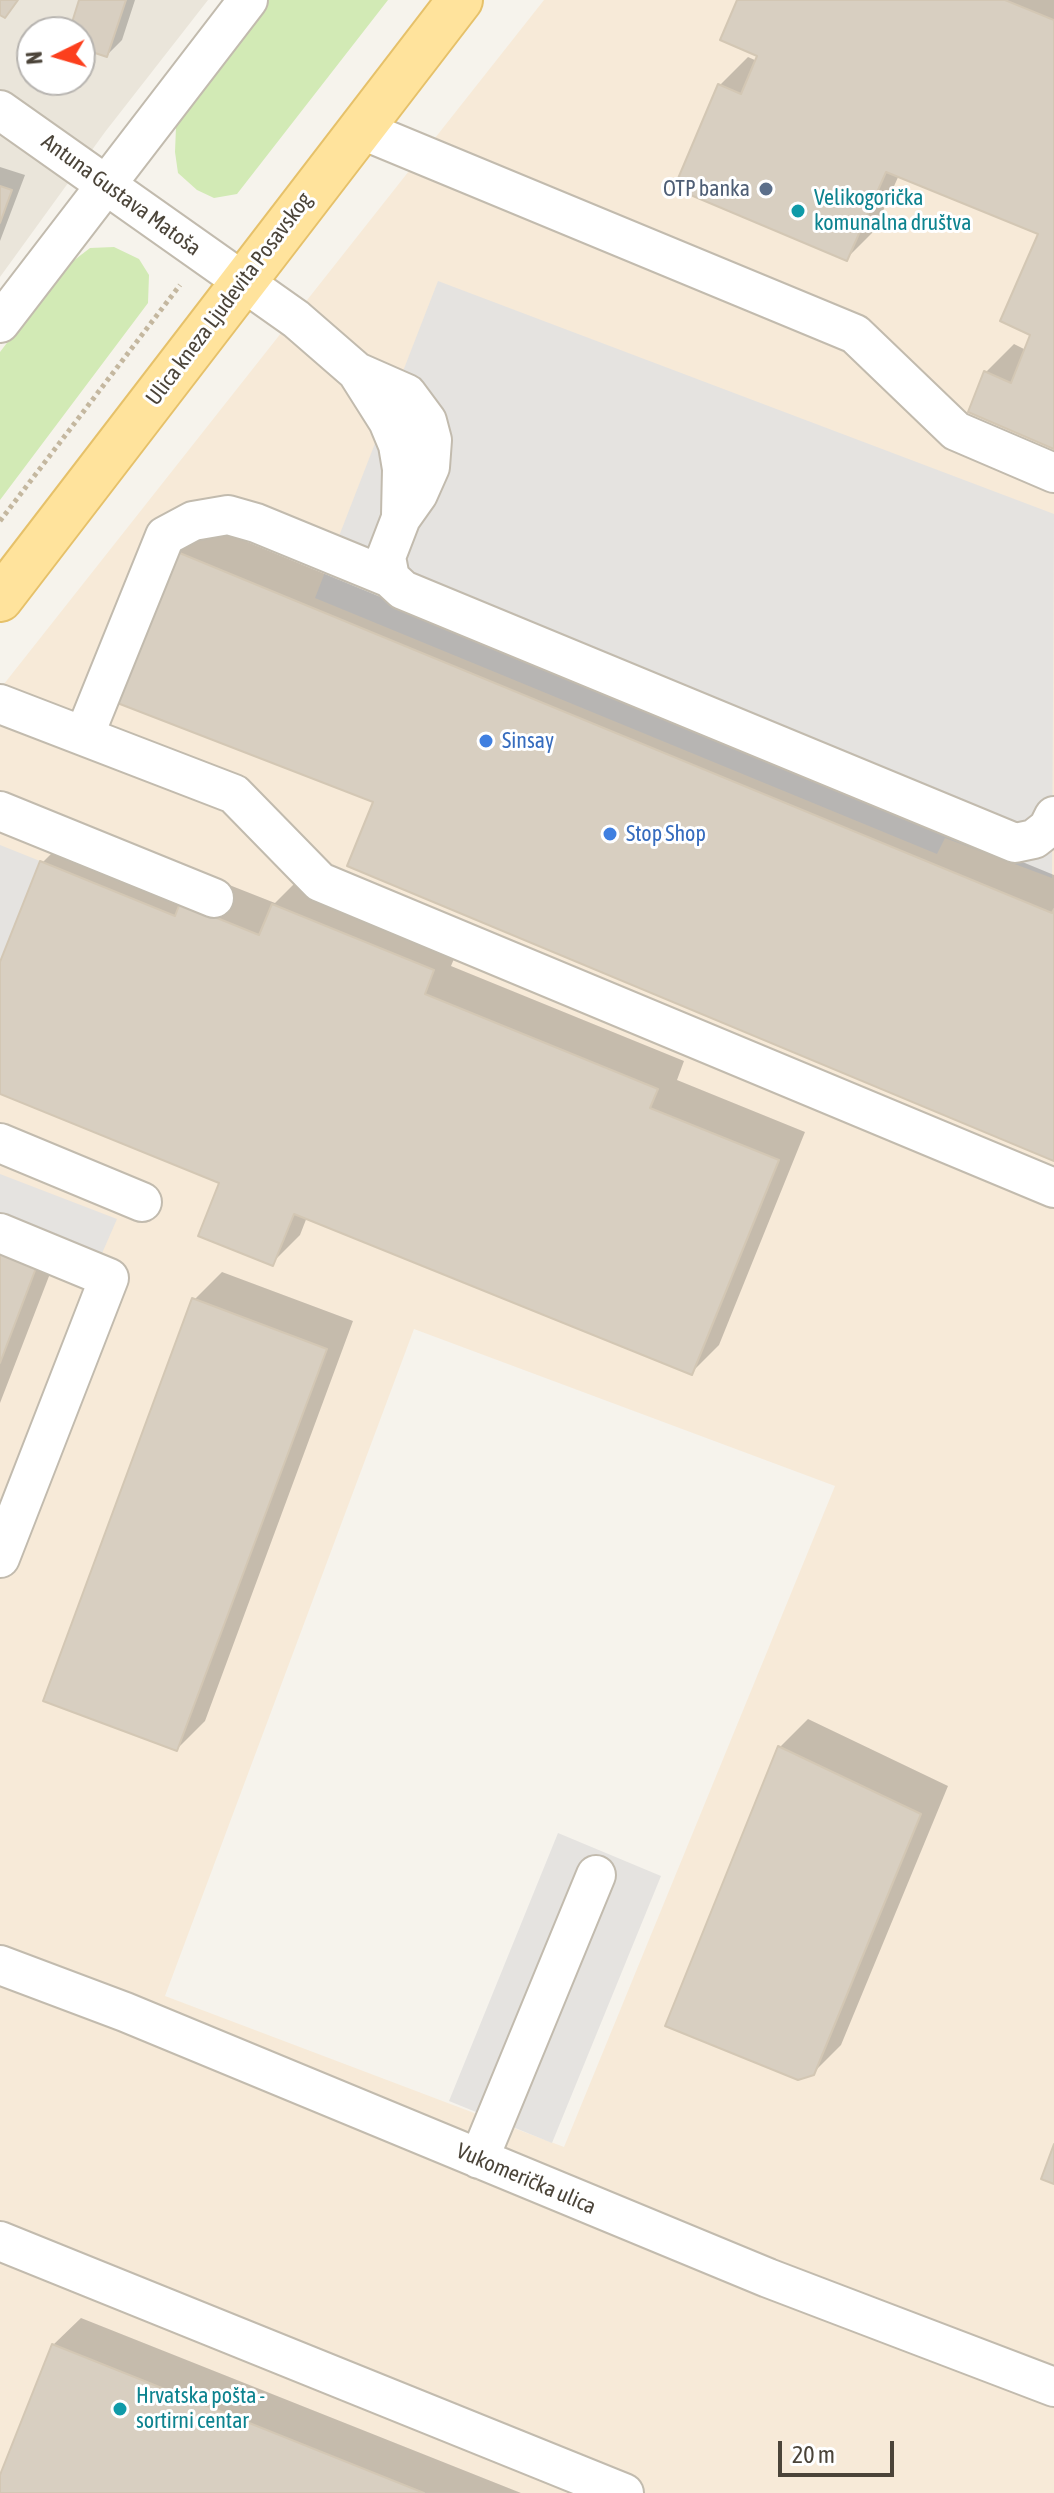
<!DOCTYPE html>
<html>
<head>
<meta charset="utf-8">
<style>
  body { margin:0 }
  #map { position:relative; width:1054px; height:2493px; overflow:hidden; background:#f6f3ec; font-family:"Asap Condensed",sans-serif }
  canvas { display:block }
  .north { position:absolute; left:16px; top:16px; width:80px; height:80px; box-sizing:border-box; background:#fff; border:2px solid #b7b4b0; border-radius:50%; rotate:265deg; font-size:22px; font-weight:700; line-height:32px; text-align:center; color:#4b4439 }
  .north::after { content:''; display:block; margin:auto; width:28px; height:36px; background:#fc3f1d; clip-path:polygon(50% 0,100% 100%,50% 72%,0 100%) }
  .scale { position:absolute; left:778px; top:2441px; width:116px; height:36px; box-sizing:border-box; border:4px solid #4b4439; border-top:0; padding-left:10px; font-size:24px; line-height:28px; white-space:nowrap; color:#4b4439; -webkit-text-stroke:6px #fff; paint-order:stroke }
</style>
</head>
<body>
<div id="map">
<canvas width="1054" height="2493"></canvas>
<div class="north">N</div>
<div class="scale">20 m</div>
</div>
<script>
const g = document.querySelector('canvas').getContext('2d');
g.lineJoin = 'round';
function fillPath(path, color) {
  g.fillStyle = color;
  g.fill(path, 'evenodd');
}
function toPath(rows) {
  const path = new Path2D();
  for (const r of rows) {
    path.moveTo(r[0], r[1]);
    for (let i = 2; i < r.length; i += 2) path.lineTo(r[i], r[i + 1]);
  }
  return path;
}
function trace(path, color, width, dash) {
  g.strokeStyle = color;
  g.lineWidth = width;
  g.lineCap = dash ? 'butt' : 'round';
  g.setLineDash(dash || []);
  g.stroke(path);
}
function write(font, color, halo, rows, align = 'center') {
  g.font = font + ' "Asap Condensed",sans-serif';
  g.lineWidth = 6;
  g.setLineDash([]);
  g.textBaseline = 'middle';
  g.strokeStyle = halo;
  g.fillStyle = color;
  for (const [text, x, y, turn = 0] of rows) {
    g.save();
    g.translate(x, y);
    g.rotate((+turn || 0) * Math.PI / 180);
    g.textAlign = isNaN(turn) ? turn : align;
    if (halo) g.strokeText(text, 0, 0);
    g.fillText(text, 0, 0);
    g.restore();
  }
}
fillPath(toPath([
  [0,0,208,0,105,132,0,277],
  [32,32,80,32,80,80,32,80]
]), '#eae5da');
fillPath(toPath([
  [544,0,1054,0,1054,2493,0,2493,0,689],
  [414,1329,835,1486,564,2147,165,1996]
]), '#f7ead8');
fillPath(toPath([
  [268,0,388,0,237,194,214,198,197,190,178,173,175,152,176,127,191,102],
  [114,247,139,259,149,275,148,303,0,500,0,352,64,268,90,248]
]), '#d2eab5');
fillPath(toPath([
  [438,281,1054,514,1052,878,945,838,937,854,315,598],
  [0,845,40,861,0,962],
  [0,1174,117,1219,86,1290,0,1253],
  [558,1833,661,1876,552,2143,449,2101]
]), '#e5e3e0');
fillPath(toPath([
  [81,0,135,0,122,40,107,55,80,46,80,32,71,32],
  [739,0,1054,0,1054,447,971,411,986,372,1014,344,1026,350,1032,334,1040,232,899,175,874,231,846,259,720,85,748,57,757,61,760,55],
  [0,167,25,175,0,241],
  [199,522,1054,875,1054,1159,375,801,172,550],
  [70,835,209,877,275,903,301,877,461,942,451,966,684,1061,677,1080,805,1132,719,1345,691,1373,307,1217,300,1235,272,1263,221,1182,0,1092,0,967,42,863],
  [0,1216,63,1240,0,1403],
  [222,1272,353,1321,205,1721,177,1749,194,1300],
  [808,1719,948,1786,841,2045,813,2073,667,2025,780,1747],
  [81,2318,521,2493,0,2493,0,2480,53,2345]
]), '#0003');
const building = toPath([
  [0,0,18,0,5,18,0,15,0,0],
  [79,0,126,0,107,57,80,48,80,32,69,32,79,0],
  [737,0,1005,0,1054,20,1054,449,968,412,984,371,1011,383,1030,335,1000,321,1038,234,886,172,847,261,674,188,718,84,741,94,757,56,720,40,737,0],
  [0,186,12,190,0,223,0,186],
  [170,549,1052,913,1054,909,1054,1161,347,866,373,802,107,699,170,549],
  [40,861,175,916,180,903,259,935,272,904,434,970,425,994,658,1089,650,1108,779,1160,692,1375,294,1214,273,1266,198,1236,219,1183,0,1094,0,962,40,861],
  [0,1253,36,1268,0,1363,0,1253],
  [192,1298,327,1349,177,1751,43,1701,192,1298],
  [778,1746,921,1814,814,2075,798,2080,665,2026,778,1746],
  [1054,2144,1054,2184,1041,2179,1054,2144],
  [52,2344,424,2493,0,2493,0,2475,52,2344]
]);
fillPath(building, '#d8cfc1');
trace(building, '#d3c7b4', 2);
const minor = toPath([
  [0,110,296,319,357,372,388,421,398,445,402,469,401,515],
  [360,129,855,334,956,431,1054,473],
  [0,323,248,0],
  [357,372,407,394,427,421,432,440,430,467,418,494,401,518,386,557,390,578,403,590,1015,843,1034,839,1048,828,1054,816],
  [0,704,234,794,320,882,1054,1188],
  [84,736,165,536,193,521,228,515,256,523,390,578],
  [0,811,214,898],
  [0,1143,142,1202],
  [0,1233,109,1278,0,1558],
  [0,1965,125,2012,768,2278,1054,2387],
  [479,2159,596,1875],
  [0,2241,624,2493]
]);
const major = toPath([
  [0,599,460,0]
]);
trace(minor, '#c2bbae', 42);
trace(major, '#e6c16a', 48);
trace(toPath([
  [0,521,180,285]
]), '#c4b79f', 5, [4, 4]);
trace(minor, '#fff', 38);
trace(major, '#ffe39c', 44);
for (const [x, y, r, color] of [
  [766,189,8,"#5c6f8a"],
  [798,211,8,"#0f9aa8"],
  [486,741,8,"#3f7fe0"],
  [610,834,8,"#3f7fe0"],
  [120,2409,8,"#0f9aa8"]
]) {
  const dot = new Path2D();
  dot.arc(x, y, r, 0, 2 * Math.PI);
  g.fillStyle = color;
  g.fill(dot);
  trace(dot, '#fff', 3);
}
write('22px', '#4e5e75', '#fff', [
  ["OTP banka",750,189]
], 'right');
write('22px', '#4b4439', '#fff', [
  ["Antuna Gustava Matoša",121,195,36],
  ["Ulica kneza Ljudevita Posavskog",229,299,-53],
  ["Vukomerička ulica",526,2179,23]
]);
write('22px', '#0d838f', '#fff', [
  ["Velikogorička",814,198],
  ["komunalna društva",814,223],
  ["Hrvatska pošta -",136,2396],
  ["sortirni centar",136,2421]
], 'left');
write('22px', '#366cbe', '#fff', [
  ["Sinsay",502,741],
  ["Stop Shop",626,834]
], 'left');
</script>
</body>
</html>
